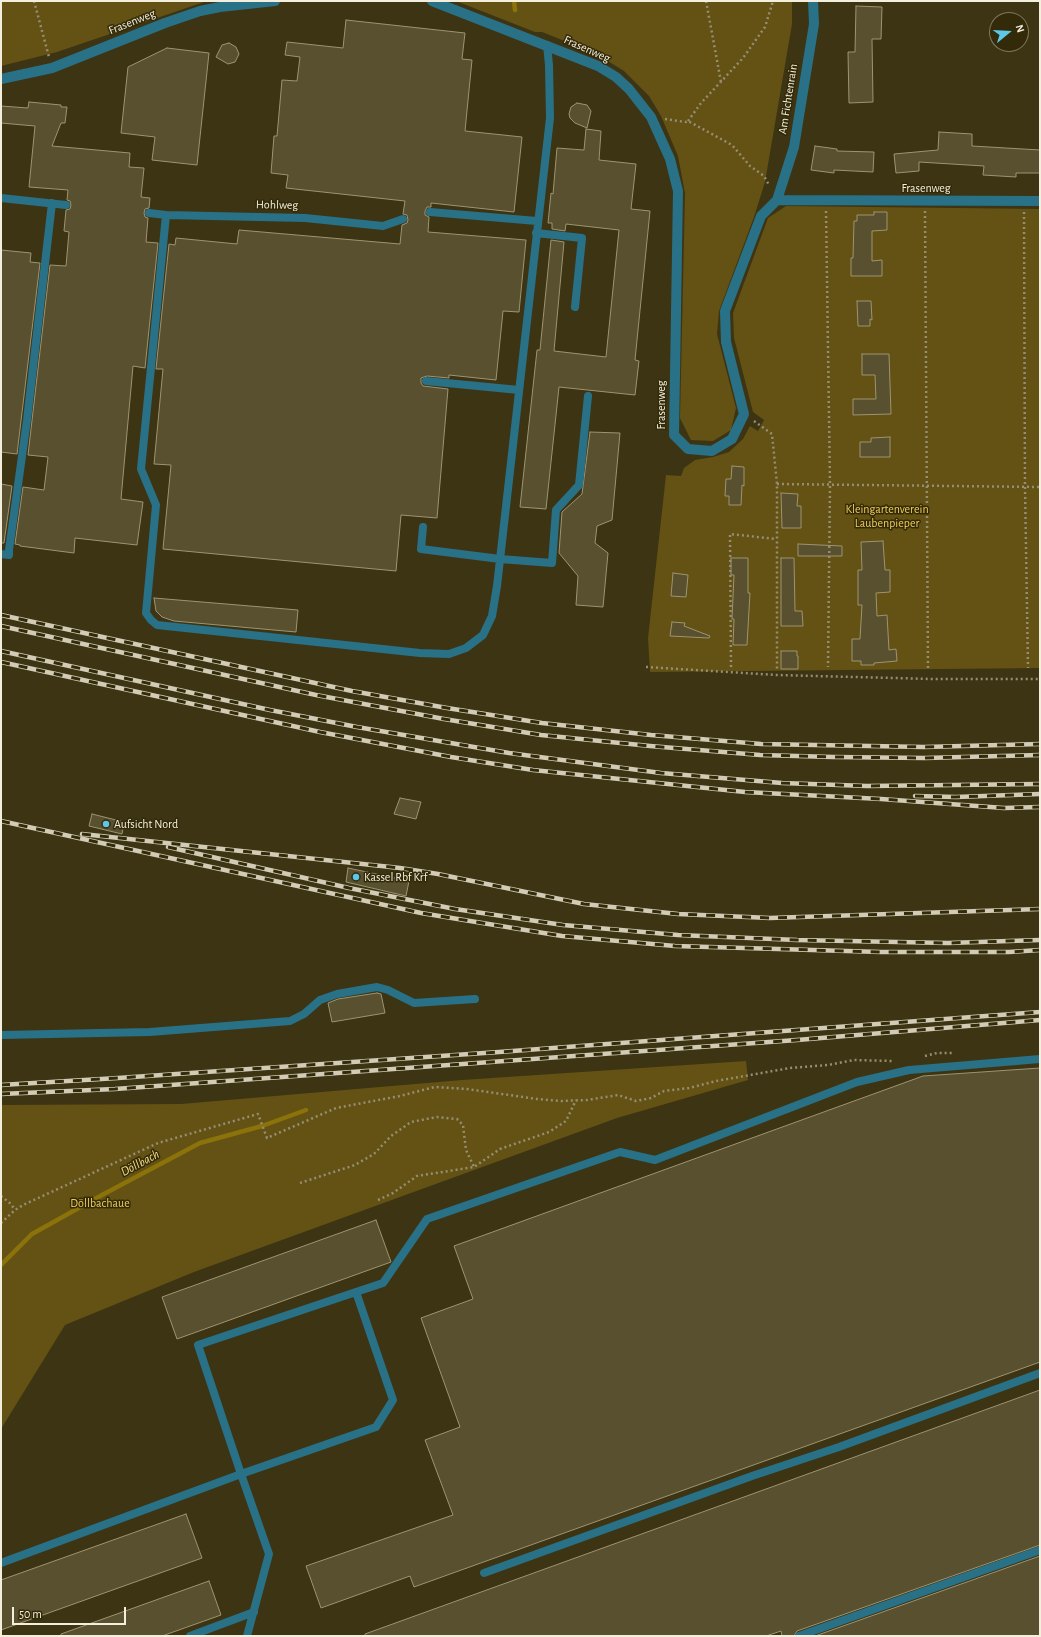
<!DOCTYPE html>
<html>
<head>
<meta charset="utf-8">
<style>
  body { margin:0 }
  #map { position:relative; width:1041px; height:1637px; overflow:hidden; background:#3d3414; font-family:"Alegreya Sans",sans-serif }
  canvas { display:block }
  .frame { position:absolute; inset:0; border:2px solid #f4efdc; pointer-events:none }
  .north { position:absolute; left:989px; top:12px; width:40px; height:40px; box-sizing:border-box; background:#332a09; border:1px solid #80795d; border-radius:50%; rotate:72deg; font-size:11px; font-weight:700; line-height:16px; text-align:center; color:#f4efdc }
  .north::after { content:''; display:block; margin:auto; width:14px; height:18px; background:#5cc7e8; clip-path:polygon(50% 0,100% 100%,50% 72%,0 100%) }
  .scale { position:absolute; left:12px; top:1607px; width:114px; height:18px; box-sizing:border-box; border:2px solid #f4efdc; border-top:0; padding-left:5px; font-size:12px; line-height:14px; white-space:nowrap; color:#f4efdc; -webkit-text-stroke:3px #332a09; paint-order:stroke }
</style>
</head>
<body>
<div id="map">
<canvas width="1041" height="1637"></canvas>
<div class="frame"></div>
<div class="north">N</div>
<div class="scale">50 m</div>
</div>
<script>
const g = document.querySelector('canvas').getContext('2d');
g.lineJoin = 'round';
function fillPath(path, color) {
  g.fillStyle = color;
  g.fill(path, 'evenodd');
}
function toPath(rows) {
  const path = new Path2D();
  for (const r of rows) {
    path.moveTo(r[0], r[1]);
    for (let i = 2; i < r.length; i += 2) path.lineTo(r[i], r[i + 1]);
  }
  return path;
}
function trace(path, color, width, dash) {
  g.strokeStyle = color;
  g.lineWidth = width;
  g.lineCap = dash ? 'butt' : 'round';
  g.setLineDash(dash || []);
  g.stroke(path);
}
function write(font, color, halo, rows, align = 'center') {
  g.font = font + ' "Alegreya Sans",sans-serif';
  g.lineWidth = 3;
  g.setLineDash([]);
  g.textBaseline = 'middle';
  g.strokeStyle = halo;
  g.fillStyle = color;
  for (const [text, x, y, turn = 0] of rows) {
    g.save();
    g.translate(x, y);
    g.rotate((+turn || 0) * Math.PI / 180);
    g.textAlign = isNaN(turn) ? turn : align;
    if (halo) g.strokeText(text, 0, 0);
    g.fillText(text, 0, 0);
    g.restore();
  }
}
fillPath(toPath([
  [1,1,207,1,57,52,1,66],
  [456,1,792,1,792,24,765,182,754,217,719,311,717,334,736,408,731,430,713,441,691,440,680,418,685,193,678,156,661,116,649,96,624,71,595,53,542,32,535,32],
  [786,206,1040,209,1040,668,650,672,648,638,666,475,681,476,684,468,695,460,713,457,729,452,743,439,750,426,758,431,764,420,753,412,734,338,733,313,768,218],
  [746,1061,748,1080,617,1118,194,1272,65,1325,1,1429,1,1105,181,1104,462,1080]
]), '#635213');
trace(toPath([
  [514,1,515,10],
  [1,1265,32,1234,102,1195,200,1143,262,1126,306,1110]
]), '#8b720a', 4.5);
const building = toPath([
  [856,6,882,7,881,39,872,39,873,102,849,103,848,52,855,52,856,6],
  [346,20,465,33,462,59,472,60,465,131,522,137,514,212,431,203,431,207,427,207,425,211,425,215,429,217,428,232,526,240,519,312,503,311,496,380,449,375,449,378,427,376,421,378,421,383,423,386,448,389,437,518,401,515,396,571,163,549,171,465,154,464,163,369,156,369,169,244,175,245,176,238,237,244,239,230,400,244,402,225,407,223,408,220,407,215,403,214,405,201,286,188,288,175,271,173,274,136,277,136,282,80,297,81,300,57,285,55,287,42,343,48,346,20],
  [229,43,236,47,239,54,235,62,228,64,216,57,222,45,229,43],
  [167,48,209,53,197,165,152,160,155,137,121,133,128,67,167,48],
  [29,102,61,105,61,107,67,107,65,123,61,123,52,146,130,153,129,167,144,168,141,197,150,198,149,208,145,209,144,213,145,217,148,218,146,242,158,243,145,368,133,366,121,499,143,502,137,545,75,538,74,553,20,546,20,545,15,544,23,487,44,490,48,457,28,455,50,265,66,266,69,232,64,231,66,210,70,209,71,205,70,201,67,200,68,190,29,187,35,126,1,123,1,106,28,108,29,102],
  [577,103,587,105,591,111,587,128,575,123,570,118,569,114,571,107,577,103],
  [586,129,601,131,599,160,636,164,631,209,650,211,635,360,639,361,635,395,559,387,546,509,520,507,537,350,540,350,551,240,564,242,554,351,606,357,619,230,566,224,565,231,552,229,552,223,548,223,551,193,553,194,557,148,584,150,586,129],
  [939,132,972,134,972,146,1040,150,1040,173,1016,173,1016,177,983,175,984,166,919,162,919,171,896,173,894,154,938,150,939,132],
  [815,146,837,149,837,151,874,152,873,172,834,170,834,173,811,170,815,146],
  [874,212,887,212,887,230,872,231,872,261,882,260,882,276,851,276,851,258,853,258,854,221,857,221,857,215,874,215,874,212],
  [1,250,31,253,30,262,40,263,17,454,1,452,1,250],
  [857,301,871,301,872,320,870,319,870,326,858,326,857,301],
  [862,354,889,354,891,414,853,415,853,399,876,399,875,375,862,375,862,354],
  [590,432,620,433,612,520,597,526,595,543,608,553,603,607,576,605,578,576,559,553,562,512,582,494,590,432],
  [890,437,890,457,860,457,860,442,871,442,871,438,890,437],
  [732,466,744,467,744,486,742,485,741,505,729,505,729,496,725,496,726,479,731,479,732,466],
  [1,484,12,486,4,543,1,543,1,484],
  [781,493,798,494,797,506,801,506,801,528,782,528,781,493],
  [883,541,885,570,890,570,890,592,876,593,877,616,887,615,889,650,896,649,897,661,874,663,874,665,861,665,861,661,852,661,852,639,860,639,862,605,858,605,858,570,862,570,861,542,883,541],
  [798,544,842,546,842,556,798,556,798,544],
  [731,558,748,558,748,593,750,593,747,645,733,645,734,619,732,619,734,575,731,575,731,558],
  [781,558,794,558,795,611,802,611,803,626,781,626,781,558],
  [673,573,688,575,686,597,671,596,673,573],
  [154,598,298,610,296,632,174,621,162,617,156,611,154,598],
  [672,622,685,623,684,626,710,636,709,638,670,636,672,622],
  [781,651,797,651,797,656,798,656,798,669,781,669,781,651],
  [400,798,421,802,416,819,394,814,400,798],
  [92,814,124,822,122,834,89,826,92,814],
  [348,868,409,881,406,896,346,882,348,868],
  [377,993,381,994,385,1013,332,1022,328,1003,338,999,377,993],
  [1040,1068,1040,1362,414,1587,410,1576,321,1608,306,1566,453,1515,425,1440,460,1427,421,1318,473,1299,454,1246,923,1076,1040,1068],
  [376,1220,391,1262,177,1339,162,1297,376,1220],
  [1040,1390,1040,1545,797,1631,794,1636,782,1636,781,1631,766,1636,365,1636,365,1634,1040,1390],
  [186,1514,202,1558,1,1630,1,1580,186,1514],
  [1040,1556,1040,1636,815,1636,1040,1556],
  [209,1581,221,1615,162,1636,61,1636,61,1634,209,1581]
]);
fillPath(building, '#595030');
trace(building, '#9e9471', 1);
trace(toPath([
  [34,1,49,57],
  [706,1,721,82],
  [665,119,686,122,688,121,732,145,750,166,764,176,769,185],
  [688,121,701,103,743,58,765,27,773,1],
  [826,211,830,485,828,667],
  [925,211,928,669],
  [1024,212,1025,487,1028,668],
  [754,421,772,434,777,484,777,669],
  [777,484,1040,487],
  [646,667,777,675,932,679,1040,679],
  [731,667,730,534,776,539],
  [925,1056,937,1053,952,1053],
  [300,1183,355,1165,374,1154,391,1136,411,1122,437,1117,457,1119,463,1125,466,1150,474,1167],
  [1,1196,11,1204,15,1210],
  [378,1200,393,1193,417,1176,474,1167,500,1149,549,1132,566,1121,576,1100],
  [1,1223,15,1210,23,1205,158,1143,258,1114,267,1138,336,1108,400,1096,435,1087,467,1089,537,1099,561,1101,587,1100,618,1095,636,1101,651,1098,664,1091,689,1088,716,1081,790,1068,828,1065,854,1060,893,1061]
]), '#958e74', 2.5, [2, 3]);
trace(toPath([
  [1,198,66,205],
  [430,212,537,221],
  [149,213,166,215,305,218,383,226,403,219],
  [166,215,141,469,156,505,146,613,151,620,157,625,420,653,449,654,466,648,483,635,492,616,497,586,550,118,549,65,547,45],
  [536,233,582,238,575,307],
  [426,381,519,390],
  [423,527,421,549,500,559,552,563,556,510,579,485,588,396],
  [1,554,9,555,9,550,27,420,52,203],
  [1,1035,150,1032,290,1021,304,1014,320,1000,337,994,377,987,388,990,414,1003,475,999],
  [1,1563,241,1474,198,1345,356,1292],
  [484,1573,752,1476,839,1447,1040,1373],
  [190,1636,254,1612],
  [247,1636,269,1554,241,1474,376,1427,393,1400,356,1292,383,1283,427,1219,620,1152,655,1160,857,1082,909,1070,1040,1059],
  [799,1636,1040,1550]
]), '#297186', 8);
trace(toPath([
  [432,1,598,66,616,77,629,89,651,117,670,159,678,191,674,435,688,449,712,451,732,439,744,414,726,342,725,311,761,216,777,200,1040,201],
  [1,79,52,68,165,23,200,11,220,7,275,1],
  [777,200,794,147,814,24,813,1]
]), '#297186', 10);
const rail = toPath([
  [1,615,352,691,447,708,542,723,651,735,761,744,924,747,1040,744],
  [1,626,316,695,444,719,541,735,650,746,760,755,833,757,925,758,1040,755],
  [1,651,270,710,357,727,509,753,661,773,782,783,867,786,1040,784],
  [1,662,320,732,451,757,533,770,745,792,881,799,1004,808,1040,807],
  [915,796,956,797,1040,794],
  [1,821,421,913,562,936,675,946,881,952,1009,952,1040,950],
  [82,834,400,868,438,874,584,904,678,914,770,918,1040,909],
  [168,847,349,888,455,909,563,925,678,935,797,940,948,943,1040,940],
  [1,1085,118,1078,499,1052,1040,1012],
  [1,1094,115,1089,797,1040,1040,1020]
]);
trace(rail, '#d2ccb6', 4.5);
trace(rail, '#332a09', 3, [9]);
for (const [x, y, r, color] of [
  [106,824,4,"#5cc7e8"],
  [356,877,4,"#5cc7e8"]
]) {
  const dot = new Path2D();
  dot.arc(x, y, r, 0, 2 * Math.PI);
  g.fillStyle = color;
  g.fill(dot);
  trace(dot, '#332a09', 1.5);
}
write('12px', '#f4efdc', '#332a09', [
  ["Frasenweg",132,22,-22],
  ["Frasenweg",587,49,24],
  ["Am Fichtenrain",788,99,-81],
  ["Frasenweg",926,188],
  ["Hohlweg",277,205,1],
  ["Frasenweg",661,405,-90]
]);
write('12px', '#f1cf57', '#332a09', [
  ["Kleingartenverein",887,509],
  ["Laubenpieper",887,523],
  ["Döllbachaue",100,1203]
]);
write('12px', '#f4efdc', '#332a09', [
  ["Aufsicht Nord",114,824],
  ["Kassel Rbf Krf",364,877]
], 'left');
write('italic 13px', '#fae086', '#332a09', [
  ["Döllbach",140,1163,-28]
]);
</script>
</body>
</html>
